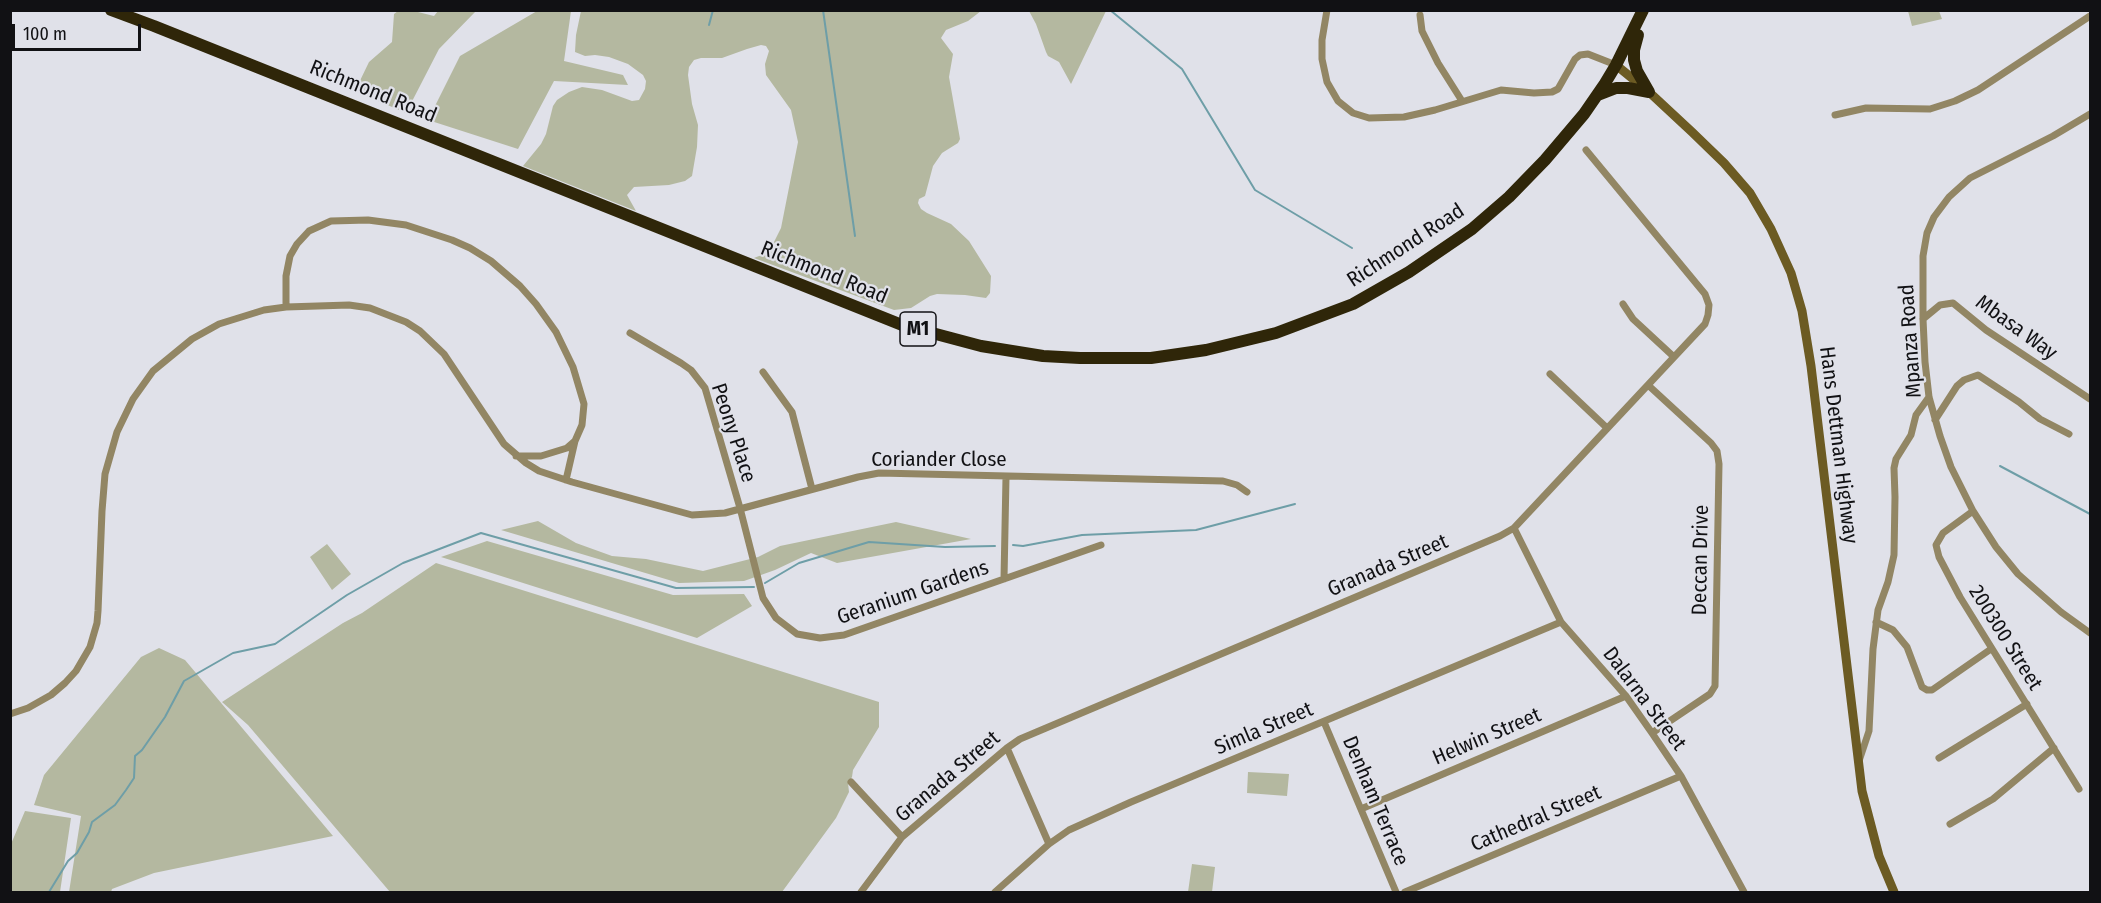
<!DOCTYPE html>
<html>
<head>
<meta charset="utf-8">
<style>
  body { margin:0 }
  #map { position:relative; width:2101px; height:903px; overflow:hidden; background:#e0e1e9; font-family:"Fira Sans Condensed",sans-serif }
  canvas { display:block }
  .frame { position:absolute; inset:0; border:12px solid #111114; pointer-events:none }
  .scale { position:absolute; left:12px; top:24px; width:129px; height:27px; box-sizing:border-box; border:3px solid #111114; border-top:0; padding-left:8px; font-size:18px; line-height:21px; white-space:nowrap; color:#111114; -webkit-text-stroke:4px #e0e1e9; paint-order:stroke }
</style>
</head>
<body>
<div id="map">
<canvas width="2101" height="903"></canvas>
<div class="frame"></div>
<div class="scale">100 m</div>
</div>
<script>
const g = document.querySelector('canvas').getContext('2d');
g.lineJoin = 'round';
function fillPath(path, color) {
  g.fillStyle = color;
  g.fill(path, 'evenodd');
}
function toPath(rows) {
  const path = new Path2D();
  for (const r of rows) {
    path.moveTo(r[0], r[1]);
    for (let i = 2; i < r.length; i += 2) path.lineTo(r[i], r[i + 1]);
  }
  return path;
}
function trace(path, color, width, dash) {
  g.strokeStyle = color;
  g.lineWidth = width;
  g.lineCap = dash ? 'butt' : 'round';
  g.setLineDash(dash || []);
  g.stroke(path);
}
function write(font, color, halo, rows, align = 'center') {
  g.font = font + ' "Fira Sans Condensed",sans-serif';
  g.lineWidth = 4.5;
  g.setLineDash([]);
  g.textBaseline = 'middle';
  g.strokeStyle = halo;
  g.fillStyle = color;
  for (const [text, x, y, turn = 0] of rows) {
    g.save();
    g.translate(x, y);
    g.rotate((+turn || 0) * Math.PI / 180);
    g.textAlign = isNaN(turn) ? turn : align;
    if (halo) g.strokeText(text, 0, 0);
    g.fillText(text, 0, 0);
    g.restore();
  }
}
fillPath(toPath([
  [398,11,414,11,434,16,438,11,476,11,439,49,406,113,355,91,369,62,392,42,394,14],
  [537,11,571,11,564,61,623,75,628,85,554,81,518,149,428,120,460,56],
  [581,11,981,11,968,21,946,30,941,38,953,54,949,77,960,139,958,143,942,153,933,166,925,196,919,199,918,203,921,209,927,213,951,224,969,241,991,276,990,293,986,298,965,295,937,294,930,296,911,308,894,310,754,258,764,254,772,246,781,228,798,142,791,110,766,75,765,64,769,51,766,46,761,45,747,49,722,58,701,58,694,60,689,67,688,75,692,104,698,125,697,147,692,176,685,181,669,185,634,187,627,195,636,211,523,166,541,144,546,134,553,106,557,100,569,92,582,87,602,90,632,101,639,100,645,89,646,81,643,75,628,64,609,57,595,55,585,56,575,52,576,35],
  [1029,11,1106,11,1071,84,1059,62,1048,56,1046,52,1036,24],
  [1908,11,1939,11,1942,19,1912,26],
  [538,521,576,543,612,556,646,559,703,571,758,557,780,546,896,522,971,539,837,563,811,553,775,570,744,581,679,583,501,530],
  [487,541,673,595,744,594,752,606,697,638,441,557],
  [327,544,351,574,332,590,310,557],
  [436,563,879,702,879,727,853,770,852,777,848,783,849,792,836,818,782,892,390,892,248,725,222,702,343,623,362,613],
  [159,648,185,660,333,836,154,873,112,889,111,892,69,892,81,816,34,805,44,775,141,657],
  [1248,772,1289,774,1287,796,1247,793],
  [25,811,71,818,60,892,11,892,11,844],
  [1192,864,1215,867,1212,892,1188,892]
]), '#b4b8a0');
trace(toPath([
  [823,10,855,236],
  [1110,10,1182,69,1255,190,1352,248],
  [709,25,713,10],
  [2000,466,2090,514],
  [1013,545,1023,546,1082,535,1196,530,1295,504],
  [765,583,799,563,869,542,945,547,995,546],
  [49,892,68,861,77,853,89,832,92,822,115,805,126,790,134,778,135,756,142,750,165,717,184,681,233,653,275,644,347,595,403,563,481,533,676,588,754,587]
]), '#6e9ea7', 2);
trace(toPath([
  [1327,10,1322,40,1322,59,1327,82,1338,101,1353,113,1369,118,1404,117,1435,110,1501,90,1534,93,1552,92,1558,89,1575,59,1580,55,1588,54,1616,65],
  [1420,15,1422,31,1438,63,1462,101],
  [2090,114,2053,136,1970,178,1949,197,1934,217,1927,233,1923,256,1923,319,1925,362,1929,397,1940,436,1951,467,1973,511,1996,547,2018,574,2061,612,2090,633],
  [1835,115,1866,108,1930,109,1955,101,1978,90,2090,16],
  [1623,304,1633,319,1674,357],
  [286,307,286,276,290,256,297,244,309,231,331,221,368,220,406,225,452,240,470,248,491,261,520,286,536,304,556,332,573,367,584,404,582,425,575,441,567,448,541,456,516,456],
  [1923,319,1940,305,1953,303,1986,330,2090,399],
  [630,333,681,363,691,370,705,388,740,508,763,598,776,618,797,634,820,638,844,635,1101,545],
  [763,372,792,412,812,489],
  [1550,374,1607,428],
  [1648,385,1711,443,1717,451,1719,464,1715,686,1710,694,1652,733],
  [1935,420,1957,386,1964,380,1978,375,2019,402,2040,419,2069,434],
  [566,480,575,441],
  [1973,511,1943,533,1936,545,1939,557,1960,597,2079,789],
  [1514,528,1561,622,1626,696,1652,733,1681,776,1744,892],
  [1004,579,1006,477],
  [1876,622,1893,630,1907,647,1922,687,1927,690,1932,690,1991,649],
  [10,714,28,708,51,695,65,683,76,671,90,647,97,623,98,611,102,511,105,474,117,432,133,399,153,371,192,339,219,324,264,310,286,307,349,305,370,308,406,322,420,331,444,354,504,444,526,463,539,471,572,482,692,515,725,513,858,477,879,473,1223,481,1237,485,1247,492],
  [1324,722,1396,892],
  [1007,748,1049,844],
  [1939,758,2027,704],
  [1859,761,1869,731,1873,649,1878,610,1888,582,1894,555,1895,497,1894,468,1896,459,1911,435,1916,415,1929,397],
  [851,782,902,837],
  [1361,809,1626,696],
  [1950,824,1993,799,2054,748],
  [861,892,902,837,1007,748,1020,739,1500,536,1514,528,1705,324,1708,315,1709,305,1705,294,1586,150],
  [995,892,1049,844,1069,830,1131,802,1561,622],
  [1405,892,1681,776]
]), '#928664', 7);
trace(toPath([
  [1616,65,1649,92,1692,132,1724,163,1750,193,1771,229,1791,273,1802,311,1811,366,1862,791,1879,856,1894,892]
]), '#6c5b23', 9);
trace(toPath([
  [111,10,154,26,902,325,981,346,1043,356,1080,358,1151,358,1206,350,1276,333,1353,304,1409,272,1472,229,1509,197,1545,160,1584,114,1604,85,1616,65,1643,10],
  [1638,35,1634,50,1634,60,1637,71,1649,92],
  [1598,95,1616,88,1628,88,1649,92]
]), '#2f2609', 12);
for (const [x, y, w] of [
  [918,329,36]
]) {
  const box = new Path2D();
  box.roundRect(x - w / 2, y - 17, w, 34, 4.5);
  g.fillStyle = '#e0e1e9';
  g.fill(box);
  trace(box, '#111114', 1.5);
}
write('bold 20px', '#111114', null, [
  ["M1",918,329]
]);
write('21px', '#111114', '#e0e1e9', [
  ["Richmond Road",373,92,22],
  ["Richmond Road",1406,246,-33],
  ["Richmond Road",824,273,22],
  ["Mbasa Way",2016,328,36],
  ["Mpanza Road",1911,341,-94],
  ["Peony Place",733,433,72],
  ["Hans Dettman Highway",1838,445,83],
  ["Coriander Close",939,460],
  ["Deccan Drive",1701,560,-89],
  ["Granada Street",1388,566,-23],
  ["Geranium Gardens",913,593,-19],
  ["200300 Street",2005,638,58],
  ["Dalarna Street",1644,699,53],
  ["Simla Street",1264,729,-23],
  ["Helwin Street",1487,737,-23],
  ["Granada Street",948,777,-40],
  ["Denham Terrace",1375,801,67],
  ["Cathedral Street",1536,819,-23]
]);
</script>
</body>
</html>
